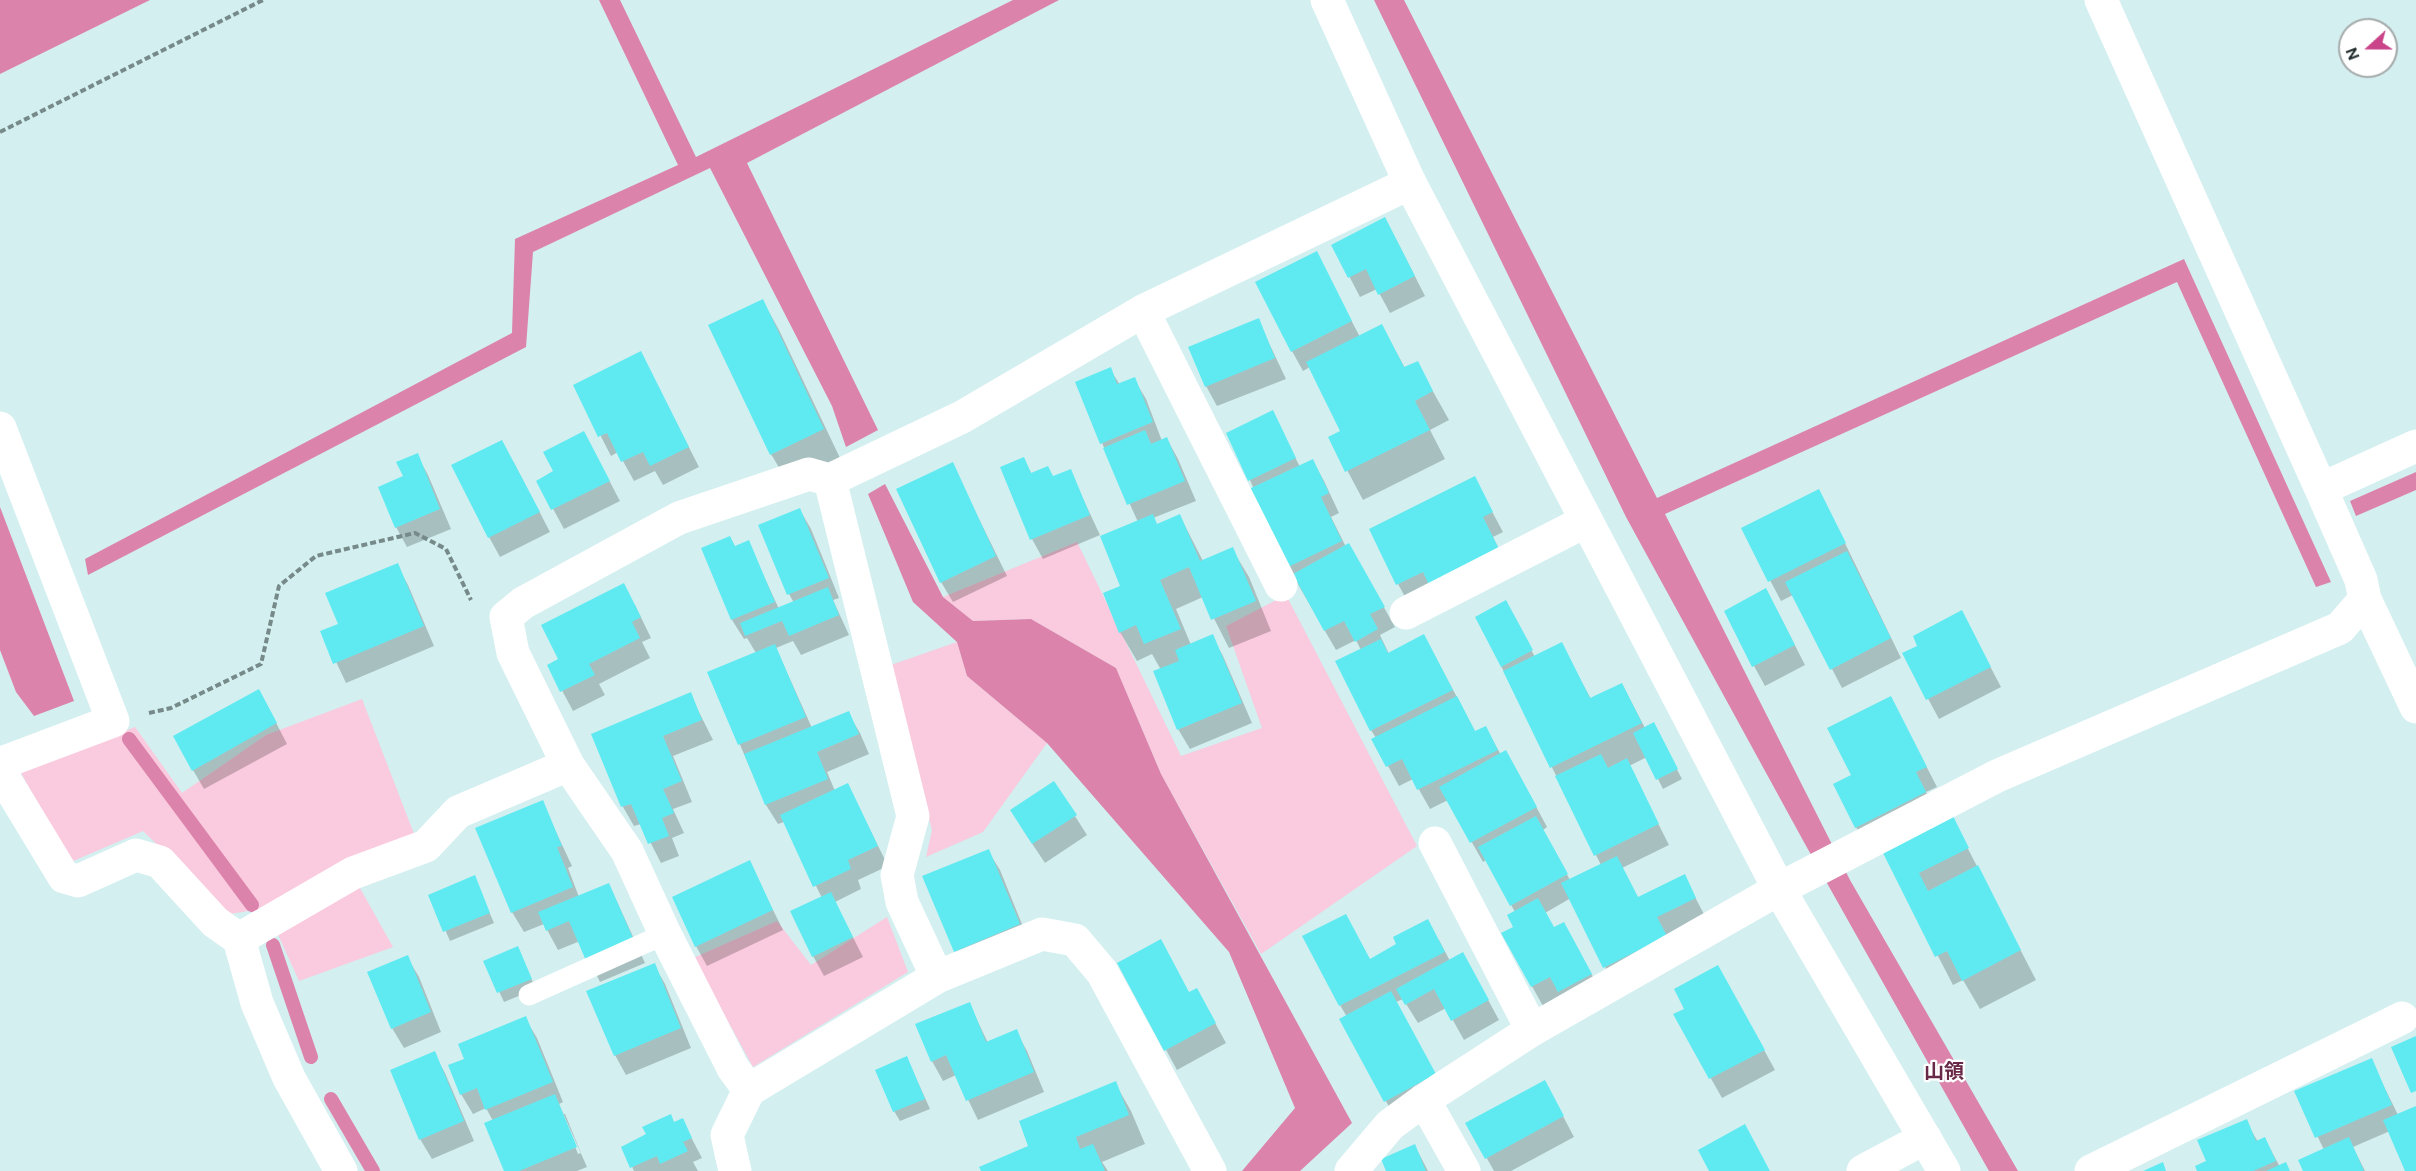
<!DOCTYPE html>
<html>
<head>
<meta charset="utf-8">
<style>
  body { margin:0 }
  #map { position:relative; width:2416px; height:1171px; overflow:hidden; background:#d3eff0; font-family:"DM Sans",sans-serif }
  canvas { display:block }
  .north { position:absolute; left:2338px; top:18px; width:60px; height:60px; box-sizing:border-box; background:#fff; border:2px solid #a5aaaa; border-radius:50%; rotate:249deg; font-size:16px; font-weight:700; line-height:24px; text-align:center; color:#1f2a2a }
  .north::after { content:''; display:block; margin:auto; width:21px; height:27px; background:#c94489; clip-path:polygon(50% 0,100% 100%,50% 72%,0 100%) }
</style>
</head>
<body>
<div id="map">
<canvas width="2416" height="1171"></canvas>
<div class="north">N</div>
</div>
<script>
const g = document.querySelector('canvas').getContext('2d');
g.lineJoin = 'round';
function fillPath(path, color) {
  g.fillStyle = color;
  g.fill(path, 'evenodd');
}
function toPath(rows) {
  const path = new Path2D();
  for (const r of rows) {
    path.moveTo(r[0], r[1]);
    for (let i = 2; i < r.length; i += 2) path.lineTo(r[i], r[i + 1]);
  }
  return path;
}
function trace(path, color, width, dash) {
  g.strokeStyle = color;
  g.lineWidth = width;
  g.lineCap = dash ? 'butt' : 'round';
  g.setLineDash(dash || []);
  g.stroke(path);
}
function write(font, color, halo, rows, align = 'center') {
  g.font = font + ' "DM Sans","Noto Sans JP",sans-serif';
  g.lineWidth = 4.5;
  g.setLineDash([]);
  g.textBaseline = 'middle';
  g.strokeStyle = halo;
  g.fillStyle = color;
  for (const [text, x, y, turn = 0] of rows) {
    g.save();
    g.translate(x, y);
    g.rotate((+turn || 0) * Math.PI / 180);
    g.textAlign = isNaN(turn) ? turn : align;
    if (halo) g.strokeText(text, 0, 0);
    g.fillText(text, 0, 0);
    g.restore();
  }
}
fillPath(toPath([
  [1077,542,1181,756,1262,728,1226,626,1286,595,1417,846,1261,954,1161,774,1116,668,1031,619,973,621,943,597],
  [957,642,967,676,1047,743,983,832,926,857,932,830,888,666],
  [362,699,416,839,347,865,393,947,299,981,266,908,230,914,143,831,71,862,21,773,135,727,182,793,266,735],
  [887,917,908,972,753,1067,693,958,777,921,811,965]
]), '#facade');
fillPath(toPath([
  [0,0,150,0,0,74],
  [599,0,620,0,696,157,1013,0,1059,0,747,163,878,430,846,447,832,406,710,168,533,252,526,347,88,575,85,559,512,333,515,239,678,165],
  [1374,0,1404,0,1657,498,2184,259,2331,582,2316,587,2177,282,1665,514,1850,880,2018,1171,1989,1171,1805,844,1626,517],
  [2416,472,2416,490,2356,516,2350,501],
  [885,484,943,597,973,621,1031,619,1116,668,1161,774,1352,1123,1300,1171,1242,1171,1295,1108,1229,952,1047,743,967,676,957,642,913,602,868,494],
  [0,507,74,701,34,716,16,692,0,650]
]), '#dc83ab');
fillPath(toPath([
  [1396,239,1425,296,1390,313,1377,289,1360,297,1333,245],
  [1316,253,1360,337,1382,326,1405,368,1417,363,1449,420,1430,430,1445,459,1363,500,1330,438,1342,432,1310,367,1303,371,1292,351],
  [763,301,779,330,840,458,788,483,771,454],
  [1258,320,1286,379,1217,406,1206,386],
  [641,353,699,467,663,485,655,471,634,481,618,452,611,456,575,386],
  [1110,369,1120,385,1134,379,1146,399,1162,441,1167,439,1178,459,1196,501,1153,518,1158,526,1180,516,1203,561,1232,549,1249,577,1271,631,1229,648,1203,597,1176,609,1191,645,1212,636,1223,656,1252,723,1190,749,1178,729,1161,670,1152,654,1137,661,1120,632,1122,587,1138,522,1102,443],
  [1272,412,1300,467,1313,461,1324,481,1339,513,1331,517,1346,547,1360,565,1395,627,1380,635,1389,654,1435,656,1476,733,1486,728,1501,755,1517,771,1547,827,1543,830,1570,880,1601,865,1477,618,1505,602,1535,657,1561,644,1591,699,1622,684,1645,728,1658,734,1682,779,1663,789,1647,757,1629,766,1669,845,1622,868,1638,898,1684,876,1706,918,1615,987,1571,898,1545,913,1554,929,1575,943,1602,994,1543,1006,1503,934,1515,928,1515,912,1486,860,1483,862,1448,800,1430,809,1413,779,1399,786,1373,739,1376,738,1371,730,1361,650,1356,640,1336,650,1288,567,1250,480],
  [584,433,620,501,564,529,538,481,555,472],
  [417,455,428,475,451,529,407,547,396,527,405,477],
  [1023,459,1032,474,1053,478,1070,471,1100,535,1043,559,1032,539],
  [513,461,550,532,500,557,489,537],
  [952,464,1007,576,953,602,941,582],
  [1474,478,1503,532,1493,537,1509,569,1409,604,1398,584],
  [1819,490,1901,658,1842,688,1793,595,1781,601,1743,529],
  [800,510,811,529,839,598,833,600,849,635,801,655,793,641,776,648,812,728,848,713,860,733,869,754,827,772,835,791,848,785,888,866,858,880,861,889,835,902,863,957,824,976,813,956,822,898,784,822,778,824,766,805,709,673,756,653,747,638,744,639,732,620,703,549,735,548,748,542,779,609,794,603,789,594],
  [397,565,408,585,434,646,346,683,322,632,340,625],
  [635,605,651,638,642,642,650,658,599,684,605,695,573,711,549,666],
  [1777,610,1805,665,1765,686,1754,666],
  [1972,632,2001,687,1939,719,1904,654],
  [690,694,713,740,673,756,692,802,673,809,684,833,672,838,679,856,661,863,641,824,634,826,623,807,593,735],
  [1891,698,1937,787,1926,792,1936,812,1868,847,1856,827,1853,775],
  [270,711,287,744,204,789,193,770],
  [542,802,572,866,568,868,579,897,609,884,645,963,600,982,580,941,558,950,544,924,524,932,512,912,477,829],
  [1075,816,1087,835,1045,863,1023,830],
  [1952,818,2036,980,1980,1009,1963,980,1953,985,1884,852],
  [988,851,1000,870,1030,944,967,971,955,951],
  [749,862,783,930,707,966,696,946],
  [474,877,494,923,450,941,430,895],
  [1439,940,1450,961,1474,974,1499,1020,1464,1040,1446,1008,1418,1023,1403,999,1396,1002,1446,1094,1397,1121,1341,1020,1347,1017,1340,1005,1370,960],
  [407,957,419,977,441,1032,404,1048,392,1028],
  [522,958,536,989,504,1002,485,961],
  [1119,964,1189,993,1208,1010,1226,1043,1177,1070],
  [654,965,665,984,691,1048,626,1075,615,1055],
  [1729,986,1775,1070,1722,1098,1675,1015],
  [969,1003,988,1043,1016,1031,1027,1051,1044,1092,978,1120,956,1075,943,1081,932,1061],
  [525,1018,537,1038,563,1102,559,1104,587,1167,577,1171,505,1171,493,1121,486,1108,473,1114,461,1094],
  [562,1114,565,1114,581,1153,578,1154],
  [434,1053,445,1073,474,1141,432,1159,420,1139],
  [907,1058,930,1109,900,1121,894,1111],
  [2371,1060,2398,1115,2416,1107,2416,1171,2407,1171,2390,1131,2353,1147,2365,1171,2304,1171,2324,1150,2296,1091],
  [1115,1083,1131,1111,1145,1144,1102,1162,1108,1171,983,1171,1030,1147],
  [1555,1101,1574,1137,1511,1171,1494,1171,1467,1123],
  [682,1120,702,1158,693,1162,698,1171,634,1171,623,1147],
  [2246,1121,2258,1142,2265,1139,2280,1167,2290,1171,2199,1171],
  [1415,1146,1428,1171,1388,1171]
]), '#0003');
trace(toPath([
  [129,739,252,905],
  [273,945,311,1057],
  [331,1099,373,1171]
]), '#dc83ab', 14);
fillPath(toPath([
  [1385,217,1415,276,1378,295,1366,269,1348,278,1331,245],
  [1317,251,1352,321,1291,352,1255,282],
  [763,299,824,429,770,455,708,325],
  [1259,318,1275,358,1205,387,1188,347],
  [1382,324,1404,367,1418,361,1433,391,1415,401,1430,430,1345,472,1328,437,1340,431,1306,362],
  [641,351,689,447,650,466,643,452,621,462,607,433,598,437,573,385],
  [1111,367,1117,384,1135,377,1153,422,1100,444,1075,382],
  [1273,410,1296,458,1248,481,1226,433],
  [1145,430,1151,444,1167,437,1185,481,1127,505,1103,448],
  [584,431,610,481,551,510,536,481,553,471,543,452],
  [502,440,540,512,488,538,451,465],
  [418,453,440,509,395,528,378,487,403,476,396,462],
  [1024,457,1031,473,1048,466,1053,476,1071,469,1090,515,1030,540,1000,467],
  [1313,459,1329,493,1321,497,1342,541,1286,568,1249,489],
  [953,462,996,556,940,583,896,489],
  [1475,476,1493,512,1483,517,1499,549,1429,585,1423,572,1396,585,1369,529],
  [1819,489,1846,543,1768,582,1741,528],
  [800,508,829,578,787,595,758,525],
  [1153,514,1157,524,1180,514,1200,561,1233,547,1256,601,1211,620,1189,567,1160,580,1181,629,1144,644,1136,625,1119,633,1103,593,1120,586,1100,536],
  [730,536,735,546,749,540,775,602,731,620,701,548],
  [1349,543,1385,607,1370,614,1378,629,1355,642,1344,621,1324,631,1293,574],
  [1847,551,1891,638,1830,670,1785,582],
  [398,563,424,626,333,664,320,631,338,624,325,593],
  [624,583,641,617,632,622,640,638,589,664,595,675,560,692,547,665,558,659,541,625],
  [828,587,839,615,789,636,782,621,745,636,740,623],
  [1766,588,1795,645,1752,667,1724,611],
  [1506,600,1533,650,1501,667,1475,617],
  [1962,610,1991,667,1926,700,1902,653,1917,646,1913,636],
  [1213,634,1242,703,1177,730,1153,671,1179,661,1175,650],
  [1424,634,1453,690,1370,731,1335,661,1381,639,1388,653],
  [1562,642,1590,698,1622,683,1642,723,1550,768,1503,671],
  [775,644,806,717,738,745,707,672],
  [259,689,277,723,192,771,173,736],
  [691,692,702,720,663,736,682,781,663,789,674,813,662,818,669,836,648,844,631,804,621,807,591,734],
  [1457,696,1475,731,1486,726,1498,750,1417,790,1402,759,1386,767,1371,739],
  [1891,696,1927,767,1916,772,1926,792,1855,828,1833,784,1851,775,1827,728],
  [849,711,859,734,817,752,828,779,765,805,744,754],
  [1654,722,1678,769,1656,780,1633,733],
  [1506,750,1537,807,1470,843,1439,787],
  [1601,754,1608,768,1627,758,1659,824,1594,856,1555,776],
  [1054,781,1077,815,1032,844,1010,810],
  [848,783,878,846,848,860,851,869,813,887,780,815],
  [543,800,562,846,557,847,573,887,511,913,475,828],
  [1536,816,1568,874,1510,906,1478,847],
  [1953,816,1969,848,1919,873,1928,891,1978,865,2021,950,1962,981,1947,951,1935,957,1882,851],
  [989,849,1020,924,954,952,922,876],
  [1617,856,1638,897,1685,874,1696,898,1657,917,1667,936,1603,968,1561,883],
  [750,860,773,910,695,947,672,897],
  [475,875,490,913,443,932,428,895],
  [609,883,635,943,587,963,569,921,546,931,538,912],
  [831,892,853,937,812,957,790,911],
  [1538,898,1554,927,1564,922,1592,974,1558,992,1550,977,1531,987,1501,933,1513,927,1507,915],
  [1346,914,1370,959,1396,944,1393,937,1428,919,1445,952,1339,1006,1302,936],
  [1161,939,1189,992,1197,988,1216,1023,1164,1051,1117,963],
  [518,946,532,979,497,993,483,961],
  [1463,952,1489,1000,1451,1021,1434,989,1405,1005,1396,989],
  [408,955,431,1012,391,1029,367,972],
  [655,963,681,1028,614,1056,586,991],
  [1718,965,1765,1050,1709,1079,1673,1014,1684,1009,1674,989],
  [1391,991,1436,1074,1384,1102,1339,1019],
  [970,1002,986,1042,1017,1029,1034,1072,966,1101,946,1055,931,1062,915,1024],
  [526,1016,553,1082,485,1110,477,1088,460,1095,448,1065,464,1059,458,1044],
  [2416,1036,2416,1091,2411,1093,2391,1047],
  [435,1051,464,1121,419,1140,390,1070],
  [907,1056,925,1099,893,1112,875,1070],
  [2372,1058,2392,1105,2315,1138,2294,1091],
  [1545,1080,1564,1116,1485,1159,1465,1123],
  [1116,1081,1129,1115,1076,1137,1080,1149,1093,1144,1105,1171,981,1171,979,1167,1028,1146,1019,1121],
  [555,1094,577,1147,519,1171,504,1171,484,1123],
  [2416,1106,2416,1171,2405,1171,2383,1120],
  [671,1114,674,1122,683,1118,692,1138,683,1142,688,1151,660,1164,657,1156,630,1168,621,1147,646,1134,642,1127],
  [2247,1119,2256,1141,2265,1137,2276,1161,2253,1171,2197,1171,2195,1166,2206,1161,2197,1140],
  [1745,1124,1770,1171,1709,1171,1698,1150],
  [2349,1137,2364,1171,2303,1171,2298,1160],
  [1415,1144,1426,1171,1386,1171,1381,1159],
  [2163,1162,2166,1171,2143,1171],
  [2286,1162,2290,1171,2266,1171]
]), '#5feaf1');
trace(toPath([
  [0,132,263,0],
  [149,713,171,708,261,664,279,586,316,556,415,533,446,549,471,600]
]), '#768a8a', 4, [6, 3]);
trace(toPath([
  [529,995,665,934]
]), '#fff', 21);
trace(toPath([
  [1143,311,1281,585],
  [0,428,113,721,4,762,4,778,64,877,78,881,136,855,160,862,215,922,239,939,257,1003,289,1078,341,1171],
  [830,480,913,816,897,875,902,902,937,977],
  [2321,489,2416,446],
  [2365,599,2416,707],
  [1406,613,1586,521],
  [1435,843,1532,1030],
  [239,939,353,873,426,846,458,812,568,765],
  [749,1090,733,1068,665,934,627,851,568,765,513,653,506,617,523,603,679,518,809,474,830,480,962,417,1143,311,1410,183],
  [1424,1100,1464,1171],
  [735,1171,727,1135,749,1090,937,977,1042,934,1075,940,1102,972,1210,1171],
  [1351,1171,1390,1125,1424,1100,1532,1030,1779,889,1997,776,2340,628,2365,599,2361,580,2321,489,2101,0],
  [1863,1171,1925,1138],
  [2091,1171,2402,1018]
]), '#fff', 33);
trace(toPath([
  [1327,0,1410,183,1779,889,1944,1171]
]), '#fff', 33);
write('bold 20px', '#682847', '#fff', [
  ["山領",1944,1073]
]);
</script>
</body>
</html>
